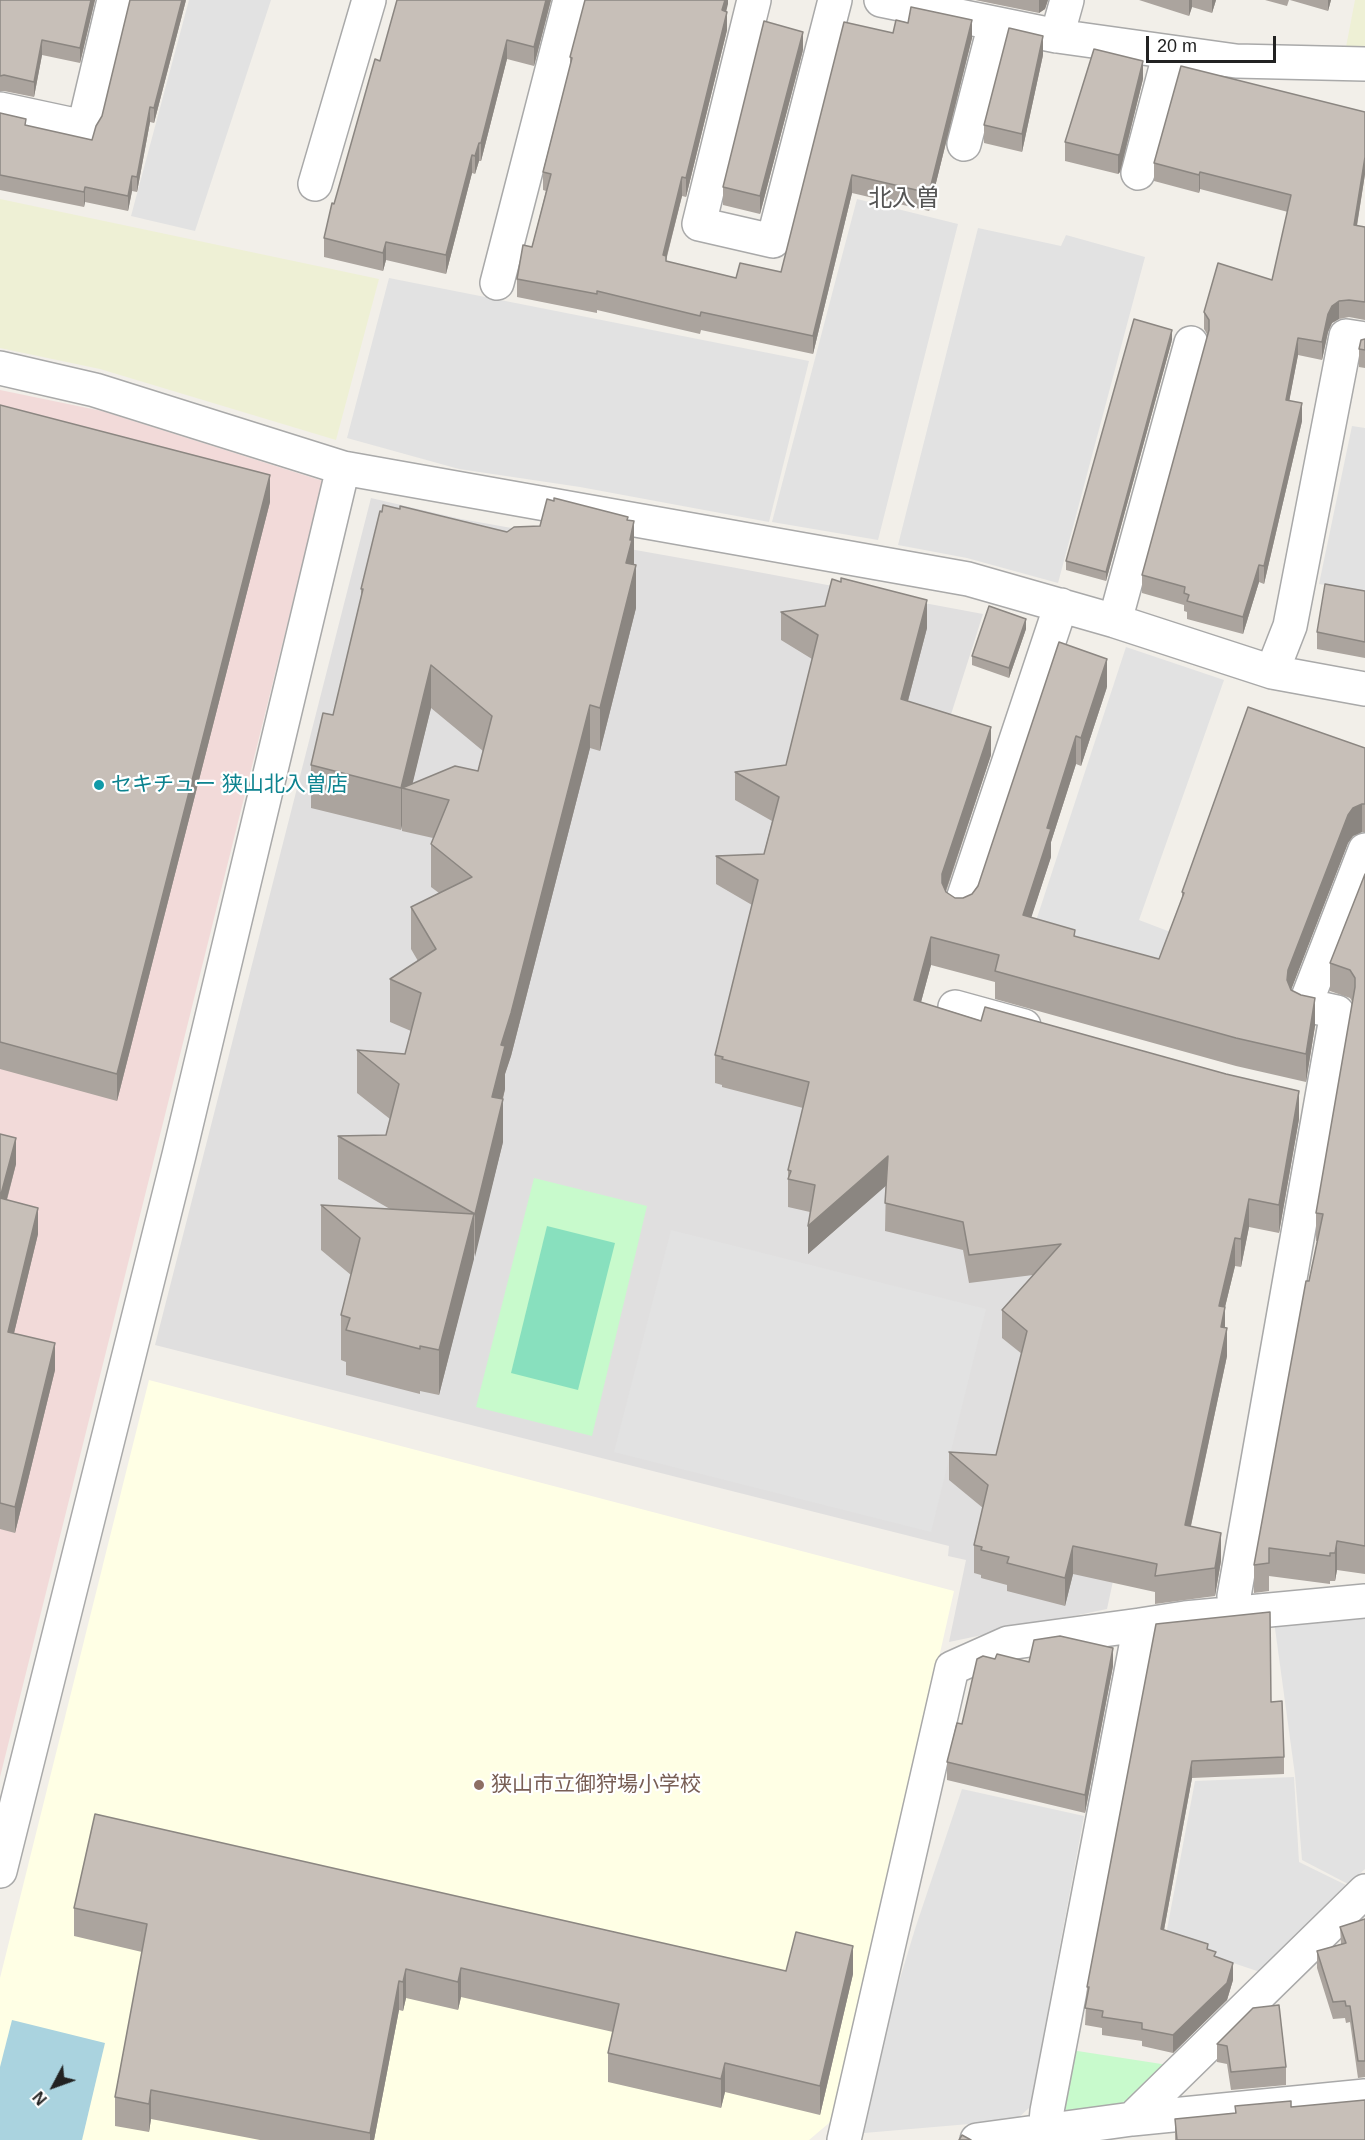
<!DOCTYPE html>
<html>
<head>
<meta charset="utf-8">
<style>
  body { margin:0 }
  #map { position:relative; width:1365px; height:2140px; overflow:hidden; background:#f2efe9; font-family:Arial,sans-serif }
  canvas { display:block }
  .north { position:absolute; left:24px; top:2056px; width:60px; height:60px; -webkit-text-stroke:4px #fff; paint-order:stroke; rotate:229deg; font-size:16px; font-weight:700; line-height:24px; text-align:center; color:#222 }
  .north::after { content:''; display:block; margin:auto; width:21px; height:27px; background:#222; clip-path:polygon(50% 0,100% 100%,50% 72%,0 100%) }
  .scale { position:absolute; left:1146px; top:36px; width:130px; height:27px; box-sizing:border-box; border:3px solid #222; border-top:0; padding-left:8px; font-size:18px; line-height:21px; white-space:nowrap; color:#222; -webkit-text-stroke:4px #fff; paint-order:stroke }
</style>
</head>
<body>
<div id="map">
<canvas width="1365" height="2140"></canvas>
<div class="north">N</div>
<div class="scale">20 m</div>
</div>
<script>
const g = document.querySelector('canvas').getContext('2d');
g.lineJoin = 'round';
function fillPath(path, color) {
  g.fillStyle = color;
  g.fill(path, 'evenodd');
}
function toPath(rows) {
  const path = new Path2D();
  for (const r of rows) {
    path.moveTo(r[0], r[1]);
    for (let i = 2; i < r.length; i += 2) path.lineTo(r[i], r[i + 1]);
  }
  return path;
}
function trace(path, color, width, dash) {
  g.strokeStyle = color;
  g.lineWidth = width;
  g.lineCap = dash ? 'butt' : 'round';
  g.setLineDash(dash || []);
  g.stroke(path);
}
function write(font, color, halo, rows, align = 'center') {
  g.font = font + ' Arial,"Noto Sans JP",sans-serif';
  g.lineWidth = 4.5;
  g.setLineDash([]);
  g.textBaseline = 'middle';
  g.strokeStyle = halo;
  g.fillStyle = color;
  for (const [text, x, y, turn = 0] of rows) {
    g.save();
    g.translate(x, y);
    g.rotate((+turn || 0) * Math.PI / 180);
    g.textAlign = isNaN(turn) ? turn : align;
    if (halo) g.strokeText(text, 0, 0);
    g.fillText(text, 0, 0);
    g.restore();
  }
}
fillPath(toPath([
  [371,498,461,519,731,567,983,614,889,909,851,1079,1201,1171,1107,1609,949,1642,966,1560,948,1556,949,1546,155,1345]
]), '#e0dfdf');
fillPath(toPath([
  [0,390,102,411,323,481,0,1777]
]), '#f2dad9');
fillPath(toPath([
  [149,1380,954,1591,835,2118,809,2140,0,2140,0,1978]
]), '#ffffe5');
fillPath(toPath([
  [1355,0,1365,0,1365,47,1346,47],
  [0,199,379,279,336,440,100,369,0,348]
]), '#eef0d5');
fillPath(toPath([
  [534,1178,647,1206,592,1436,476,1407],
  [1071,2050,1168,2065,1110,2117,1075,2121,1060,2102]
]), '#c8facc');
fillPath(toPath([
  [547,1226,615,1243,578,1390,511,1373]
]), '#88e0be');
fillPath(toPath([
  [189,0,271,0,195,231,131,216],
  [857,199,958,224,878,540,772,522],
  [978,228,1061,246,1066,235,1145,257,1058,583,967,558,898,545],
  [389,278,809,361,769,522,580,487,459,469,347,438],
  [1352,426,1365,428,1365,591,1319,584],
  [1126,647,1224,680,1139,920,1173,933,1154,982,1032,933],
  [671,1230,986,1309,931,1532,614,1452],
  [1365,1611,1365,1869,1348,1884,1302,1860,1295,1775,1274,1621],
  [1294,1777,1299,1862,1346,1885,1263,1973,1165,1940,1195,1781],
  [962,1789,1084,1816,1030,2107,1016,2120,864,2133,856,2124,915,1929]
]), '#e2e2e2');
fillPath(toPath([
  [12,2020,105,2043,82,2140,0,2140,0,2067]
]), '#aad3df');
const minor = toPath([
  [754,0,699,224,773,241,835,0],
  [881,0,1057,36,1236,61,1365,64],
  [1057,36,1067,0],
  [0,109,84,127,114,0],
  [964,144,995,24],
  [1138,173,1170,52],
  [315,184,369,0],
  [497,283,570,0],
  [0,368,95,390,343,468,968,579,1115,621,1272,672,1365,689],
  [1115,621,1191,343],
  [1272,672,1290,626,1346,336,1365,339],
  [960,908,1061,605],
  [955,1007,1024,1026],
  [1235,1614,1234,1596,1337,1012,1305,1005,1365,850],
  [0,1871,179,1155,343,468],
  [1132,2119,1365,1891],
  [844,2140,952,1668,1008,1643,1140,1625],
  [977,2140,1132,2119,1365,2096],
  [1041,2140,1045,2132,1047,2111,1140,1625,1185,1618,1365,1601]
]);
trace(minor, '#a9a9a9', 36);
trace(minor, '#fff', 33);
fillPath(toPath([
  [0,0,95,0,80,63,42,55,34,97,4,91,0,91],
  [186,0,154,123,150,122,137,192,132,191,128,211,85,202,84,207,0,190,0,113,26,126,92,140],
  [397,0,551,0,534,66,507,59,481,161,479,161,475,174,472,173,446,274,386,260,383,271,324,257,324,238,334,204,380,61],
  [728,0,726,11,727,30,686,197,682,196,666,261,736,278,781,272,893,33,972,38,929,211,852,193,813,354,701,330,700,334,597,310,597,313,517,297,517,279,532,247,546,191,543,190,543,172,570,67,570,57],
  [975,0,1048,0,1045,9,1039,13],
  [1139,0,1216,0,1212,13,1192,7,1189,16],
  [1265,0,1289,0,1287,6],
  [1290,0,1331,0,1328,11],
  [803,50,760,214,723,205,723,187],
  [1043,55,1022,152,984,143,984,125],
  [1143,79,1120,172,1118,174,1065,161,1065,142],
  [1365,112,1365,174,1357,226,1365,227,1365,320,1349,317,1339,319,1332,323,1328,332,1322,360,1298,355,1289,401,1302,421,1264,584,1259,582,1243,634,1187,619,1187,612,1184,611,1184,605,1142,593,1142,575,1208,336,1204,329,1204,312,1272,280,1288,212,1200,189,1199,193,1154,181,1154,163],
  [1365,339,1365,368,1359,367,1359,349],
  [1172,340,1106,581,1066,570,1066,561],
  [0,405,270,502,117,1101,0,1069],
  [400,509,507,532,540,526,628,520,634,565,636,608,600,751,590,748,511,1056,505,1074,505,1089,503,1099,503,1142,439,1395,420,1391,420,1394,346,1375,346,1362,341,1360,341,1315,351,1275,321,1250,321,1205,390,1209,338,1179,338,1136,386,1135,390,1119,357,1093,357,1050,405,1054,411,1031,390,1022,390,979,418,961,411,949,411,907,439,893,431,887,431,844,433,838,402,831,402,825,401,830,311,808,311,765,333,715,361,599,361,589,382,512],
  [431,708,483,751,478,771,412,784],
  [1365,591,1365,658,1317,649,1317,632],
  [781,612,927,628,908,701,991,755,946,892,955,898,963,898,972,894,1107,687,1081,766,1076,764,1051,842,1051,857,1031,917,1075,937,1156,959,1159,959,1182,899,1182,892,1365,748,1365,832,1362,832,1353,836,1348,843,1291,989,1315,1026,1306,1082,1236,1066,995,999,995,982,931,965,921,1002,1299,1119,1279,1233,1249,1227,1241,1267,1235,1266,1225,1307,1225,1327,1227,1356,1191,1526,1221,1561,1215,1596,1155,1604,1155,1592,1073,1574,1065,1606,1007,1591,1007,1585,981,1578,981,1575,974,1573,974,1545,983,1508,949,1480,949,1452,996,1455,1022,1354,1002,1338,1002,1310,1033,1275,969,1283,963,1250,885,1231,886,1185,808,1254,810,1212,788,1207,788,1170,803,1108,722,1087,722,1085,715,1083,715,1055,752,905,716,884,716,856,764,854,772,821,735,800,735,772,786,765,812,659,781,640],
  [1026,629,1009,678,972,665,972,656],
  [1365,874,1365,1574,1337,1570,1335,1581,1330,1581,1330,1584,1269,1576,1269,1591,1254,1593,1254,1565,1317,1241,1316,1241,1316,1213,1353,1003,1350,998,1330,991,1330,963],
  [0,1134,16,1164,7,1200,38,1234,14,1333,55,1370,15,1533,0,1529],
  [1156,1624,1271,1702,1284,1757,1284,1774,1192,1778,1164,1930,1208,1949,1216,1957,1233,1980,1227,2000,1173,2053,1142,2046,1142,2041,1102,2035,1102,2028,1085,2025,1087,1987],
  [995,1659,1113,1666,1085,1813,947,1780,947,1762,962,1724],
  [74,1908,786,1971,853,1974,820,2115,725,2092,721,2108,608,2082,608,2053,613,2032,461,1997,458,2010,406,1998,403,2011,399,2010,374,2140,260,2140,151,2119,149,2132,115,2126,115,2097,142,1952,74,1936],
  [1365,1919,1365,2077,1358,2078,1350,2022,1346,2023,1345,2018,1333,2019,1317,1968,1317,1951,1341,1944,1340,1927],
  [1253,2008,1286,2067,1286,2085,1231,2090,1227,2064,1217,2062,1217,2044],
  [1235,2106,1291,2107,1365,2140,1175,2140,1175,2119,1235,2113]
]), '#aba49e');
fillPath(toPath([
  [91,0,95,0,80,63,80,48],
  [182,0,186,0,154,123,154,108],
  [546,0,551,0,534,66,534,47],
  [725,0,728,0,728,4,722,28,722,10],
  [1039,0,1048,0,1045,9,1039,13],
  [1189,0,1192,0,1192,7,1189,16],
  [1212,0,1216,0,1212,13],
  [1328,0,1331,0,1328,11],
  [727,12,727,30,686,197,686,178],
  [972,20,972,38,929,211,929,193],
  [803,32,803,50,760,214,760,196],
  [1043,36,1043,55,1022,152,1022,134],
  [42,40,42,55,34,97,34,82],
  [507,40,507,59,481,161,481,143],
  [1143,61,1143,79,1120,172,1118,174,1118,155],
  [150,107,150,122,137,192,137,177],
  [479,143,479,161,475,174,475,156],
  [472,155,472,173,446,274,446,255],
  [1365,157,1365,174,1354,243,1354,225],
  [1200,172,1200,189,1199,193,1199,175],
  [852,175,852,193,813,354,813,336],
  [132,176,132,191,128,211,128,196],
  [682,177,682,196,666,259,666,275,663,255],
  [85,187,85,202,84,207,84,192],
  [386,242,386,260,383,271,383,253],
  [1339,301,1339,319,1332,323,1328,332,1322,360,1322,342,1328,314,1332,306],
  [1172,330,1172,340,1106,581,1106,572],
  [1298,338,1298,355,1286,418,1286,400],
  [1302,403,1302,421,1264,584,1264,566],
  [270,475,270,502,117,1101,117,1074],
  [628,517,628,557,630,540,634,521,634,564,636,565,636,608,600,751,600,708],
  [1259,565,1259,582,1243,634,1243,617],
  [927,600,927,628,901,727,901,699],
  [1026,619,1026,629,1009,678,1009,668],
  [1107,659,1107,687,1081,766,1081,738],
  [431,665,431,708,411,790,402,788,402,825,401,830,401,788],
  [590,705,590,748,511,1056,505,1074,505,1089,492,1140,492,1097,501,1045],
  [991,727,991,755,942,902,942,874],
  [1076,736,1076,764,1051,842,1051,857,1023,943,1023,915,1047,828],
  [1362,804,1362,832,1353,836,1348,843,1288,998,1287,980,1288,970,1348,815,1353,808],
  [931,937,931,965,914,1028,914,1000],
  [1315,998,1315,1026,1306,1082,1306,1054],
  [1299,1091,1299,1119,1279,1233,1279,1205],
  [503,1099,503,1142,475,1257,475,1214],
  [16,1138,16,1164,0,1225,0,1198],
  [888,1156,888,1184,808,1254,808,1226],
  [1249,1199,1249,1227,1241,1267,1241,1239],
  [38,1208,38,1234,8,1358,8,1332],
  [474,1214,474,1259,439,1395,439,1350],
  [1235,1238,1235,1266,1225,1307,1225,1335,1221,1355,1219,1306],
  [1227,1328,1227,1356,1185,1553,1185,1525],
  [55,1343,55,1370,15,1533,15,1507],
  [1221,1533,1221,1561,1215,1596,1215,1568],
  [1337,1541,1337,1570,1335,1581,1335,1553],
  [1073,1546,1073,1574,1065,1606,1065,1578],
  [1113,1648,1113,1666,1085,1813,1085,1795],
  [1192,1761,1192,1778,1161,1946,1161,1929],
  [853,1946,853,1974,820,2115,820,2086],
  [1233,1963,1233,1980,1227,2000,1173,2053,1173,2035],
  [461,1968,461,1997,458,2010,458,1982],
  [406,1969,406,1998,403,2011,403,1982],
  [399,1981,399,2010,374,2140,370,2140,370,2133],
  [725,2063,725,2092,721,2108,721,2079],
  [151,2090,151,2119,149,2132,149,2104]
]), '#8b8681');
const building = toPath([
  [0,0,91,0,80,48,42,40,34,82,4,75,0,76,0,0],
  [130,0,182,0,154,108,150,107,137,177,132,176,128,196,85,187,84,192,0,175,0,113,26,119,25,125,92,140,96,126,102,116,130,0],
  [397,0,546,0,534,47,507,40,481,143,479,143,475,156,472,155,446,255,386,242,383,253,324,238,332,203,334,204,375,59,380,61,397,0],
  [585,0,725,0,722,10,727,12,686,178,682,177,663,255,666,256,666,261,736,278,740,263,781,272,844,22,893,33,896,20,908,23,911,7,972,20,929,193,852,175,813,336,701,312,700,316,597,291,597,294,517,279,523,245,532,247,551,174,543,172,572,58,570,57,585,0],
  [764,21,803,32,760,196,723,187,764,21],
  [1009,28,1043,36,1022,134,984,125,1009,28],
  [1094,49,1143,61,1120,154,1118,155,1065,142,1094,49],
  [1181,66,1365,112,1365,157,1354,225,1365,227,1365,302,1349,300,1339,301,1332,306,1328,314,1322,342,1298,338,1286,400,1302,403,1264,566,1259,565,1243,617,1187,601,1189,595,1184,593,1185,587,1142,575,1209,330,1209,320,1204,312,1218,263,1272,280,1291,195,1200,172,1199,175,1154,163,1181,66],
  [1134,319,1172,330,1106,572,1066,561,1134,319],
  [1365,339,1365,350,1359,349,1361,340,1365,339],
  [0,405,270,475,117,1074,0,1042,0,405],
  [554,498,628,517,627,520,634,521,630,540,632,540,626,563,636,565,600,708,590,705,511,1013,501,1045,505,1046,492,1097,503,1099,475,1214,338,1136,386,1135,399,1084,357,1050,405,1054,421,993,390,979,436,949,411,907,472,877,431,844,449,800,402,788,455,766,478,771,492,716,431,665,401,788,311,765,323,713,333,715,363,589,361,589,380,511,382,512,383,505,400,509,400,506,507,532,514,527,540,526,547,499,554,501,554,498],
  [841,578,927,600,901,699,991,727,942,874,942,883,946,892,955,898,963,898,972,894,978,886,1059,642,1107,659,1081,738,1076,736,1047,828,1051,829,1023,915,1075,930,1074,936,1159,959,1184,893,1182,892,1248,707,1365,748,1365,804,1362,804,1353,808,1348,815,1288,970,1287,980,1291,990,1301,995,1315,998,1306,1054,1236,1038,995,971,999,955,931,937,914,1000,981,1021,985,1007,1226,1074,1299,1091,1279,1205,1249,1199,1241,1239,1235,1238,1219,1306,1225,1307,1221,1327,1227,1328,1185,1525,1221,1533,1215,1568,1155,1576,1157,1564,1073,1546,1065,1578,1007,1563,1009,1557,981,1550,982,1547,974,1545,988,1485,949,1452,996,1455,1027,1331,1002,1310,1061,1244,969,1255,963,1222,885,1203,888,1156,808,1226,815,1185,788,1179,791,1171,788,1170,809,1082,722,1059,723,1057,715,1055,758,880,716,856,764,854,779,797,735,772,786,765,818,635,781,612,825,606,832,579,841,582,841,578],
  [1325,584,1365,591,1365,642,1317,632,1325,584],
  [989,606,1026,619,1009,668,972,656,989,606],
  [1365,874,1365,1546,1337,1541,1335,1553,1330,1553,1330,1556,1269,1548,1269,1563,1254,1565,1306,1281,1309,1281,1323,1214,1316,1213,1355,987,1355,978,1350,970,1330,963,1365,874],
  [0,1134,16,1138,0,1198,38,1208,8,1332,55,1343,15,1507,0,1503,0,1134],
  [321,1205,474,1214,439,1350,420,1346,420,1349,346,1330,350,1318,341,1315,360,1238,321,1205],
  [1270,1612,1271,1702,1282,1701,1284,1757,1192,1761,1161,1929,1208,1944,1207,1949,1216,1952,1214,1956,1233,1963,1227,1983,1173,2035,1142,2029,1142,2023,1102,2017,1103,2011,1085,2008,1089,1987,1087,1987,1156,1624,1270,1612],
  [1060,1636,1113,1648,1085,1795,947,1762,957,1723,962,1724,977,1659,983,1656,995,1659,997,1654,1029,1662,1034,1640,1060,1636],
  [95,1814,786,1971,796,1932,853,1946,820,2086,725,2063,721,2079,608,2053,619,2004,461,1968,458,1982,406,1969,403,1982,399,1981,370,2133,151,2090,149,2104,115,2097,147,1924,74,1908,95,1814],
  [1365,1919,1365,2061,1358,2061,1350,2006,1346,2006,1345,2001,1333,2002,1317,1951,1346,1943,1340,1927,1365,1919],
  [1279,2005,1286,2067,1231,2072,1227,2046,1217,2044,1253,2008,1279,2005],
  [1365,2100,1365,2140,1177,2140,1175,2119,1236,2113,1235,2106,1291,2101,1291,2107,1365,2100],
  [962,2135,971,2140,959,2140,962,2135]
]);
fillPath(building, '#c7bfb8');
trace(building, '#8b8681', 1.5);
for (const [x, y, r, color] of [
  [99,785,6,"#0f9aa8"],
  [479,1785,6,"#8d6e63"]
]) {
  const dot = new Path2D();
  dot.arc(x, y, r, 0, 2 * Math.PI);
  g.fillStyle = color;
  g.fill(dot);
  trace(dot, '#fff', 2);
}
write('21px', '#0d838f', '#fff', [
  ["セキチュー 狭山北入曽店",111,785]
], 'left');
write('21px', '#785e54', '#fff', [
  ["狭山市立御狩場小学校",491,1785]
], 'left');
write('24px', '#555', '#fff', [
  ["北入曽",904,199]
]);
</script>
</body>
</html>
